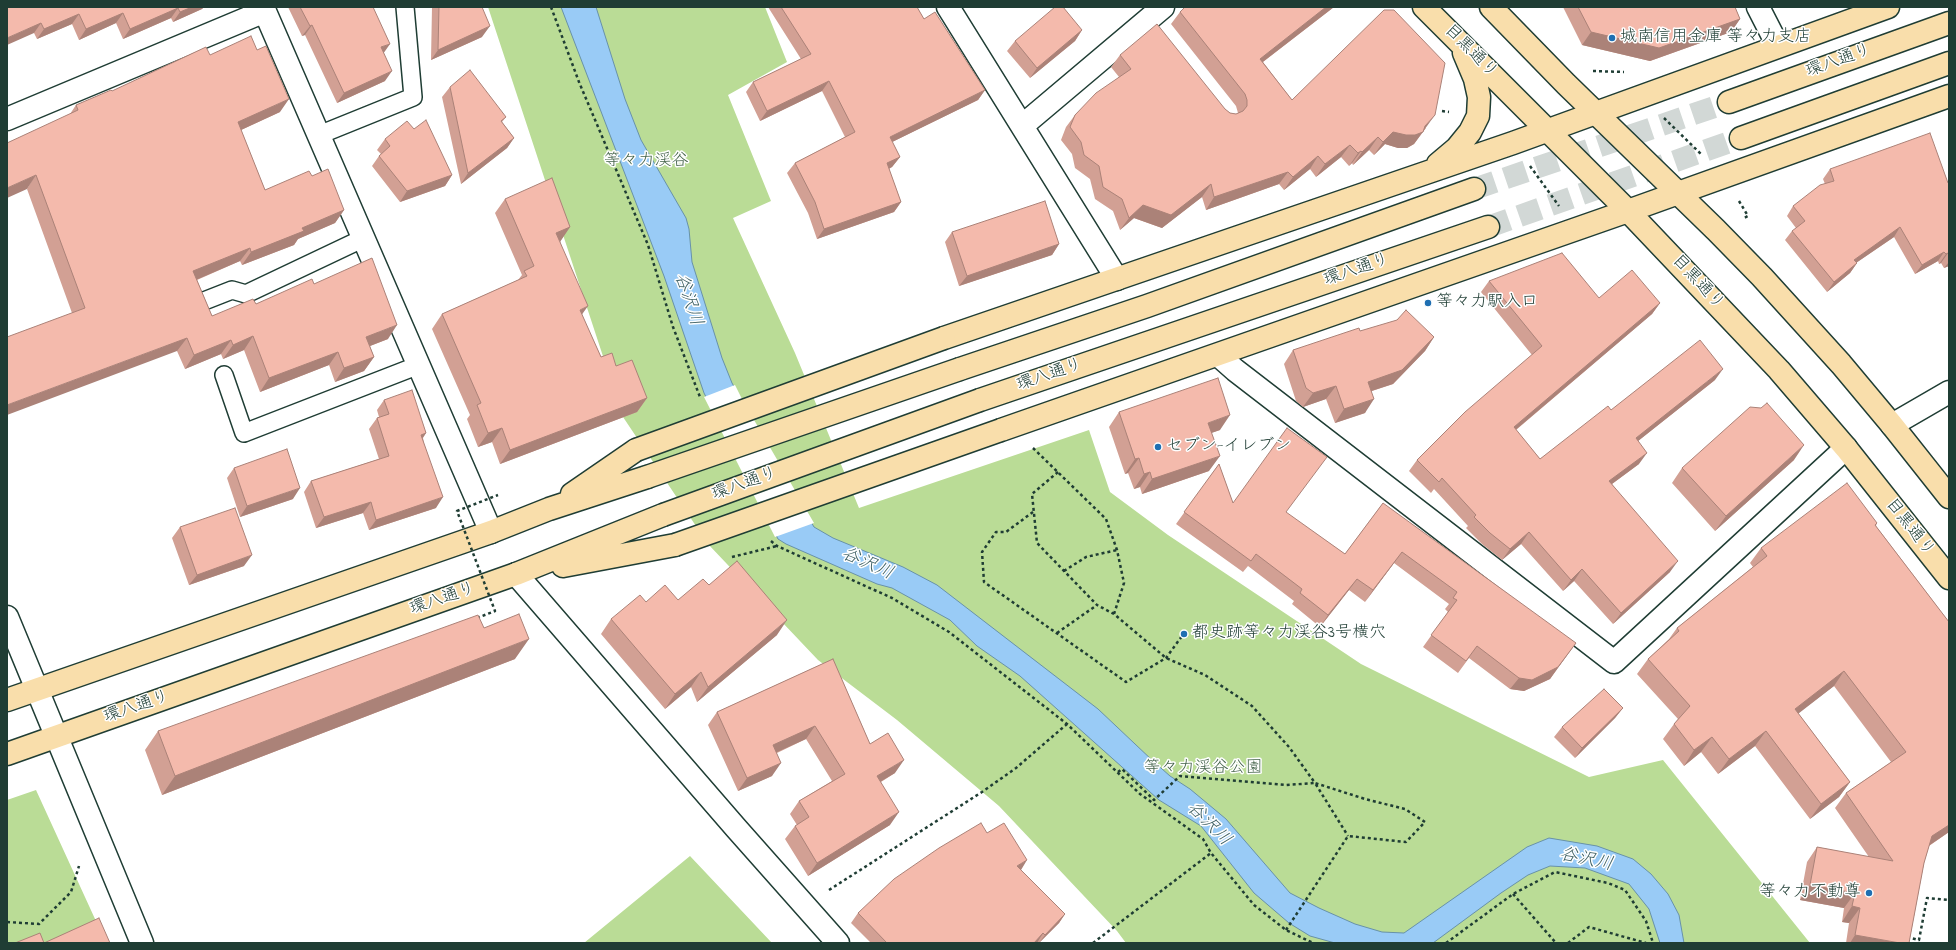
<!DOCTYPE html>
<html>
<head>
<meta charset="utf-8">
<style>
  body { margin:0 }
  #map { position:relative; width:1956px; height:950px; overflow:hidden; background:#fff; font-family:"Indie Flower",sans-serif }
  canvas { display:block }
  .frame { position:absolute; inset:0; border:8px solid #1f3d34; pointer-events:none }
</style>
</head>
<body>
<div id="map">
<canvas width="1956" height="950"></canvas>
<div class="frame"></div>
</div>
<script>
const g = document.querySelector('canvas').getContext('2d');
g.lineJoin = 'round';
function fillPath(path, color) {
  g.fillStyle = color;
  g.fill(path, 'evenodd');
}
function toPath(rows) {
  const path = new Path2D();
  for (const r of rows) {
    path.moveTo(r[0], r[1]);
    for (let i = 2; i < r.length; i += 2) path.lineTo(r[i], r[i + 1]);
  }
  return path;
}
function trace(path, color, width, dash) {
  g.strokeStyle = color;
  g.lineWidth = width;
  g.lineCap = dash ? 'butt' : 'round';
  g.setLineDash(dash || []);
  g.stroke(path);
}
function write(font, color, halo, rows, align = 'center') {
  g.font = font + ' "Indie Flower","Klee One",sans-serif';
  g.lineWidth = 3;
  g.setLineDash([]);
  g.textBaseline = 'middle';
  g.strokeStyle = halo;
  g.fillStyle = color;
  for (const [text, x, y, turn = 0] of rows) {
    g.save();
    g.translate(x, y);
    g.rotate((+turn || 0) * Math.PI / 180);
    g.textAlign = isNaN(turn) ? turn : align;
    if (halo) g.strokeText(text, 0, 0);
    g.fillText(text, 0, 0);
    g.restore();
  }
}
fillPath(toPath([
  [488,7,765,7,787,62,728,95,771,201,733,218,795,353,859,508,1089,430,1110,492,1168,535,1361,664,1589,777,1663,760,1810,943,1126,943,1117,931,999,806,897,720,818,660,708,544,623,417],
  [36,790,106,943,7,943,7,800],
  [690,856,772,943,584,943]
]), '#badc96');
const water = toPath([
  [561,7,596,7,625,99,641,140,686,218,689,229,692,262,722,358,732,383,814,527,833,538,903,567,937,585,1098,709,1153,761,1170,776,1190,789,1226,819,1290,893,1319,908,1355,924,1382,932,1404,933,1527,847,1549,838,1597,846,1633,859,1651,874,1668,894,1679,915,1684,943,1660,943,1649,909,1629,884,1585,868,1550,866,1528,875,1501,893,1433,943,1335,943,1310,936,1289,923,1254,893,1201,826,1159,800,1020,676,977,646,950,620,892,588,877,584,786,544,778,539,704,393,664,276,561,7]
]);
fillPath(water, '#99cbf6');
trace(water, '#6892a8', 1);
fillPath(toPath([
  [735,385,743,401,814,523,775,537,704,397]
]), '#fff');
trace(toPath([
  [1474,189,1729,102],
  [1488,227,1741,138]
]), '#d2d8d6', 22, [22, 11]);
const lane = toPath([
  [319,135,413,97,405,7],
  [204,301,232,290,246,294,364,238],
  [224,375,244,433,419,365]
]);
const street = toPath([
  [263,7,491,532],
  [948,7,1117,279],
  [1758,7,1778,46],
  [7,119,265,11],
  [1022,126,1163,7],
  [1218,355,1235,370,1614,662,1846,448],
  [1892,425,1949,392],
  [516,574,736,828,838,943],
  [7,617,142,943]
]);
const primary = toPath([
  [1424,7,1628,211,1779,370,1846,448,1949,578],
  [1491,7,1566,84,1716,230,1762,277,1841,364,1892,425,1949,497],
  [1729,102,1949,23],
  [1741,138,1949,63],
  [1438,164,1457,148,1470,132,1478,116,1479,97,1475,79,1464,53],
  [944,338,1513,143,1888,7],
  [960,369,1147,306,1474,189],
  [980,400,1488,227],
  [1001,430,1628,211,1949,96],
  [572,494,636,450],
  [563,566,675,545],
  [7,700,491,532,549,509,647,477],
  [7,754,516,574,663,515]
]);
trace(lane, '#1f3d34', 20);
trace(street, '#1f3d34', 25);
trace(primary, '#1f3d34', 25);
trace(toPath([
  [551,7,579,82,648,245,673,327,700,397],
  [1593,71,1624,72],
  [1442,111,1449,112],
  [1664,118,1702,155],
  [1530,166,1559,206],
  [1739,201,1748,216,1744,218],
  [1033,448,1106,519,1117,550,1124,583,1114,614],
  [1058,472,1032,494,1037,543,1097,605,1114,614,1166,658,1205,675,1252,706,1289,747,1315,783,1365,799,1405,809,1425,822,1406,842,1348,836],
  [1033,512,1006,532,996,532,982,552,984,582,1126,682,1166,658,1182,636],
  [771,541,777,546,892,598,949,632,1067,724,1140,794,1203,839,1211,853,1254,905,1286,930,1313,943],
  [732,557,777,546],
  [1064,571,1086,557,1117,550],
  [1057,633,1097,605],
  [1118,772,1122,769,1154,800,1180,776,1286,785,1315,783,1348,836],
  [829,890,982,792,1016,768,1067,724],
  [1513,894,1556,943],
  [7,922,39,924,71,892,79,866],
  [1286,930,1348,836],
  [1907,937,1919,940,1927,898,1949,900],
  [1093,943,1211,853],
  [1446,943,1513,894,1555,872,1608,883,1625,890,1646,921,1653,943],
  [1568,943,1589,927,1646,943]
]), '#1f3d34', 2.5, [3, 3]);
trace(lane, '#fff', 17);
trace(street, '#fff', 22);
trace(primary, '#f9deab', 22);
const primaryBridge = toPath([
  [636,450,944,338],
  [647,477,960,369],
  [663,515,980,400],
  [675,545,1001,430]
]);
trace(primaryBridge, '#1f3d34', 25, []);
trace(toPath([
  [477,618,495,611,457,511,498,495]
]), '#1f3d34', 2.5, [3, 3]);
trace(primaryBridge, '#f9deab', 22);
fillPath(toPath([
  [7,7,204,7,202,9,173,22,171,18,123,39,116,23,79,40,72,24,37,39,34,33],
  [288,7,374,7,373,7,384,53,385,81,337,103,305,35,302,36],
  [432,7,482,7,482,37,431,60],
  [768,7,917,7,924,19,985,90,978,100,892,142,900,157,892,167,889,169,901,202,894,212,817,239,808,213,787,173,795,163,845,137,822,91,760,121,746,92,753,82,801,59],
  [1185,7,1334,7,1263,62,1292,100,1426,128,1414,144,1407,148,1398,148,1385,144,1374,155,1369,150,1353,165,1352,163,1349,166,1341,157,1316,177,1310,169,1284,190,1279,184,1206,210,1202,197,1162,228,1134,218,1120,230,1113,211,1095,199,1090,179,1075,168,1072,154,1061,140,1066,127,1075,115,1119,77,1111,67,1120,55,1225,109,1230,113,1236,114,1238,113,1236,106,1171,24,1180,12],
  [1563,7,1735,7,1740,19,1731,32,1650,61,1582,45],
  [1082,30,1075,41,1030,78,1007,51,1015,41],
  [210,55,280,112,241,130,265,190,312,176,344,210,335,223,298,239,294,245,242,265,240,261,197,280,212,316,256,304,314,284,388,339,370,346,374,357,364,371,335,382,329,365,260,392,244,350,223,359,221,354,185,369,177,351,72,313,27,189,70,114,76,105],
  [450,87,506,117,502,122,514,138,507,148,461,184,442,97],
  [385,139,452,175,445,186,400,202,372,166,379,156,381,154,377,150],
  [1830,169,1948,183,1949,182,1949,266,1944,268,1941,263,1939,264,1938,261,1915,274,1894,237,1856,263,1857,263,1850,273,1827,292,1785,240,1792,231,1796,228,1787,216,1793,206,1825,184,1823,179],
  [505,199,570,227,560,241,582,315,601,357,616,366,647,398,637,412,500,464,492,442,478,447,467,419,470,415,432,329,442,314,518,280,522,275,495,213],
  [952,232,1059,244,1052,255,959,286,945,242],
  [1489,281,1599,298,1660,303,1652,314,1516,430,1540,459,1611,410,1715,380,1638,441,1639,464,1612,484,1670,572,1613,624,1574,581,1563,591,1521,544,1502,560,1482,544,1466,528,1468,526,1434,489,1431,493,1409,471,1417,460,1532,355,1481,292],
  [1360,331,1434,337,1425,351,1393,384,1372,391,1365,413,1335,423,1326,399,1303,407,1296,401,1284,364,1293,350],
  [384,400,426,433,423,438,436,508,369,530,363,513,316,528,304,492,311,481,379,459,369,429,377,418,379,417,377,410],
  [1119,412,1220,430,1211,433,1209,471,1142,494,1140,487,1134,489,1128,473,1125,474,1109,427],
  [1794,460,1715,531,1672,483,1682,468],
  [1219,464,1233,503,1286,513,1345,554,1383,503,1567,655,1550,679,1524,691,1510,689,1469,658,1458,673,1423,647,1448,612,1445,609,1449,604,1394,563,1365,602,1349,590,1320,627,1292,604,1294,601,1248,566,1243,572,1176,524],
  [234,468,293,499,240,517,227,478],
  [1877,523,1876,526,1949,622,1949,832,1929,846,1924,863,1909,943,1846,943,1849,923,1842,922,1844,908,1800,900,1807,862,1817,847,1869,857,1835,808,1846,793,1891,762,1834,686,1798,713,1850,782,1839,797,1810,819,1755,746,1718,774,1701,752,1684,766,1663,739,1674,724,1678,719,1637,674,1648,659,1669,639,1677,628,1753,567,1750,563,1761,548],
  [180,527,244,566,189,585,172,538],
  [709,585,777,635,697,702,691,687,665,709,601,634,611,619,646,602,678,600],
  [484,628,515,659,162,795,145,750,158,731],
  [833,659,870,744,895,773,881,782,890,825,808,876,785,839,795,826,797,825,790,814,799,801,832,781,806,739,777,753,772,776,738,791,708,725,717,712],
  [1623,708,1615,718,1575,758,1554,737,1562,727],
  [1020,870,1065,914,1059,923,1039,943,871,943,851,923,858,913]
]), '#d2a094');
fillPath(toPath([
  [192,7,204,7,202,9,173,22,180,12],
  [1326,7,1334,7,1251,71,1260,59],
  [178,8,171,18,123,39,130,29],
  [123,13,116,23,79,40,86,29],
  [79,14,72,24,37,39,44,29],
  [1740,19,1731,32,1650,61,1582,45,1591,32],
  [41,23,34,33,7,45,7,38],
  [312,25,305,35,302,36,310,26],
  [490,26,482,37,431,60,438,50],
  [1082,30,1075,41,1030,78,1037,68],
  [390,44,383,54,381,47],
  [392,71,385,81,337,103,344,93],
  [829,81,822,91,760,121,767,111],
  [985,90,978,100,882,147,890,137],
  [289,99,280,112,228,136,238,122],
  [1435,115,1414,144,1407,148,1398,148,1385,144,1374,155,1383,142,1393,132,1425,126],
  [1378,137,1369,150,1353,165,1362,152],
  [514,138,507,148,461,184,468,173],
  [1350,145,1341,157,1316,177,1325,164],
  [1361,151,1352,163,1349,166,1358,153],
  [1318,156,1310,169,1284,190,1293,177],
  [900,157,892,167,880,173,887,163],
  [1288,172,1279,184,1206,210,1214,197],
  [36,175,27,189,7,198,7,188],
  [452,175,445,186,400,202,407,191],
  [1211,184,1202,197,1162,228,1134,218,1120,230,1129,218,1143,205],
  [901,202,894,212,817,239,824,229],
  [344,210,335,223,298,239,294,245,242,265,251,252,302,228],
  [570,227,560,242,556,233],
  [1900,227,1894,237,1847,269,1854,260],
  [1059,244,1052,255,959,286,967,276],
  [250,248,240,261,184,285,193,271],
  [1944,252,1938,261,1915,274,1922,265],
  [1948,253,1941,263,1939,264,1946,254],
  [1949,262,1949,266,1944,268],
  [1857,263,1850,273,1827,292,1834,282],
  [1660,303,1652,314,1506,438,1514,427],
  [588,306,578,320,580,310],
  [397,325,388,339,357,351,366,337],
  [253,336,244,350,223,359,233,345],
  [1434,337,1425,351,1393,384,1359,395,1368,382],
  [187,338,177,351,7,415,7,405],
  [231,340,221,354,185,369,194,355],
  [338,352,329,365,260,392,269,378],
  [374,357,364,371,335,382,344,368],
  [1723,369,1715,380,1628,449,1636,438],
  [1336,386,1326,399,1303,407,1313,393],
  [647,398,637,412,500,464,510,450],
  [1374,399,1365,413,1335,423,1344,409],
  [1230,415,1220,430,1197,438,1208,423],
  [502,428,492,442,478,447,488,433],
  [426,433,419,443,421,435],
  [1804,445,1794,460,1715,531,1726,516],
  [1647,453,1639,464,1601,492,1609,481],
  [1220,456,1209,471,1142,494,1152,479],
  [1139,458,1128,473,1125,474,1135,459],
  [1150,472,1140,487,1134,489,1144,474],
  [300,488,293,499,240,517,247,506],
  [443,497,436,508,369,530,376,520],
  [371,502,363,513,316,528,324,517],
  [1529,532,1521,544,1502,560,1510,549],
  [1402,552,1394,563,1365,602,1373,590],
  [252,555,244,566,189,585,197,575],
  [1678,561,1670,572,1613,624,1621,613],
  [1582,569,1574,581,1563,591,1571,580],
  [1357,579,1349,590,1320,627,1328,615],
  [787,620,777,635,697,702,708,687],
  [529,639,515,659,162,795,175,776],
  [1576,643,1550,679,1524,691,1510,689,1519,678],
  [1844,671,1834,686,1785,724,1795,709],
  [701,672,691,687,665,709,675,694],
  [1623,708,1615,718,1575,758,1582,748],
  [815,726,806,739,764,758,773,745],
  [1766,731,1755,746,1718,774,1729,759],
  [1712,737,1701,752,1684,766,1694,750],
  [904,760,895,773,868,789,877,776],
  [781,763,772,776,738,791,747,778],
  [1850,782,1839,797,1810,819,1821,804],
  [899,812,890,825,808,876,817,863],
  [1949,825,1949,832,1921,851,1932,836],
  [1027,860,1021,870,1017,866],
  [1810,885,1855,893,1844,908,1800,900],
  [1852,906,1860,908,1849,923,1842,922],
  [1065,914,1059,923,1039,943,1045,935],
  [1043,933,1037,943,1034,943],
  [1855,935,1900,943,1850,943]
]), '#ab8278');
const building = toPath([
  [7,7,192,7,180,12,178,8,130,29,123,13,86,29,79,14,44,29,41,23,7,38,7,7],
  [300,7,373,7,390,44,381,47,392,71,344,93,312,25,310,26,300,7],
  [439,7,482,7,490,26,438,50,439,7],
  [781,7,917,7,924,19,935,12,985,90,890,137,900,157,887,163,901,202,824,229,815,202,795,163,855,132,829,81,767,111,753,82,811,54,781,7],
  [1055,7,1063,7,1082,30,1037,68,1015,41,1055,7],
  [1185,7,1326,7,1260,59,1292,100,1384,10,1394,10,1445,63,1435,115,1425,126,1423,132,1415,135,1406,135,1393,132,1383,142,1378,137,1362,152,1361,151,1358,153,1350,145,1325,164,1318,156,1293,177,1288,172,1214,197,1211,184,1171,215,1143,205,1129,218,1122,199,1103,187,1099,166,1084,155,1081,142,1070,127,1075,115,1096,93,1131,69,1120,55,1157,24,1225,109,1230,113,1236,114,1243,111,1247,106,1247,100,1245,94,1180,12,1185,7],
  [1578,7,1735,7,1740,19,1659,48,1591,32,1578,7],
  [251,36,257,50,266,46,289,99,238,122,265,190,309,171,312,176,328,169,344,210,302,228,304,231,251,252,250,248,193,271,212,316,253,299,256,304,312,279,314,284,372,258,397,325,366,337,374,357,344,368,338,352,269,378,253,336,233,345,231,340,194,355,187,338,7,405,7,337,85,308,36,175,7,188,7,143,78,110,76,105,111,90,112,91,206,47,210,55,251,36],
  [470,70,506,117,501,121,514,138,468,173,450,87,470,70],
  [426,120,452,175,407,191,379,156,390,146,385,139,407,121,414,129,426,120],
  [1930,133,1948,183,1949,182,1949,256,1948,253,1946,254,1944,252,1922,265,1900,227,1854,260,1857,263,1834,282,1792,231,1805,221,1793,206,1820,185,1834,181,1830,169,1930,133],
  [552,178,570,227,556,233,588,306,580,310,601,357,612,353,616,366,632,360,647,398,510,450,502,428,488,433,477,405,481,403,442,314,527,276,524,271,534,266,505,199,552,178],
  [1045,201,1059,244,967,276,952,232,1045,201],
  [1562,253,1599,298,1632,270,1660,303,1514,427,1540,459,1608,406,1611,410,1700,340,1723,369,1636,438,1647,453,1609,481,1678,561,1621,613,1582,569,1571,580,1529,532,1510,549,1490,533,1474,517,1476,515,1442,478,1439,482,1417,460,1465,412,1542,346,1489,281,1562,253],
  [1406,310,1434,337,1402,370,1368,382,1374,399,1344,409,1336,386,1313,393,1306,388,1293,350,1359,328,1360,331,1397,320,1406,310],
  [1218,378,1230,415,1208,423,1220,456,1152,479,1150,472,1144,474,1139,458,1135,459,1119,412,1218,378],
  [412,390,426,433,421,435,443,497,376,520,371,502,324,517,311,481,389,456,377,418,389,414,384,400,412,390],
  [1767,403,1804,445,1726,516,1682,468,1750,407,1761,408,1767,403],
  [1287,428,1327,457,1286,512,1345,554,1383,503,1576,643,1558,667,1532,680,1519,678,1477,646,1466,661,1431,635,1457,600,1453,598,1457,592,1402,552,1373,590,1357,579,1328,615,1300,593,1302,589,1256,554,1251,561,1184,512,1219,464,1233,503,1287,428],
  [287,449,300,488,247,506,234,468,287,449],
  [1847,483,1877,523,1875,525,1949,622,1949,825,1932,836,1924,863,1909,943,1900,943,1855,935,1860,908,1852,906,1855,893,1810,885,1817,847,1893,861,1846,793,1906,752,1844,671,1795,709,1850,782,1821,804,1766,731,1729,759,1712,737,1694,750,1674,724,1690,706,1648,659,1679,631,1677,628,1767,556,1761,548,1847,483],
  [235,508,252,555,197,575,180,527,235,508],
  [737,561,787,620,708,687,701,672,675,694,611,619,640,595,646,602,665,585,678,600,703,579,709,585,737,561],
  [519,614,529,639,175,776,158,731,478,615,484,628,519,614],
  [833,659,870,744,888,733,904,760,877,776,899,812,817,863,795,826,809,817,799,801,845,774,815,726,773,745,781,763,747,778,717,712,833,659],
  [1604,689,1623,708,1582,748,1562,727,1604,689],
  [981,823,987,833,1004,823,1027,860,1017,866,1065,914,1045,935,1043,933,1034,943,887,943,858,913,894,879,939,848,981,823],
  [99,918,110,943,15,943,40,933,44,943,99,918]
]);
fillPath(building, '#f4baac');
trace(building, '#ab8278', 1);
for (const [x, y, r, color] of [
  [1612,38,4,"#1f6fb2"],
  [1428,303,4,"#1f6fb2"],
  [1158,447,4,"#1f6fb2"],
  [1184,634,4,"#1f6fb2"],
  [1869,893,4,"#1f6fb2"]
]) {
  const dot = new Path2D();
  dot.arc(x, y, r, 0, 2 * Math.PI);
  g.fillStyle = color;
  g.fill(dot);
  trace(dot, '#fff', 1.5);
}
write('17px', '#1f3d34', '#fff', [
  ["城南信用金庫 等々力支店",1620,38],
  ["等々力駅入口",1436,303],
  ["セブン-イレブン",1166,447],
  ["都史跡等々力渓谷3号横穴",1192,634],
  ["等々力不動尊",1861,893,"right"]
], 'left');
write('17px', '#1f3d34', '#fff', [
  ["目黒通り",1470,52,45],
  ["環八通り",1839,62,-20],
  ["環八通り",1357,271,-19],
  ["目黒通り",1697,283,47],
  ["環八通り",1050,376,-19],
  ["環八通り",745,485,-20],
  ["目黒通り",1909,528,52],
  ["環八通り",443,600,-19],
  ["環八通り",137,708,-19]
]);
write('17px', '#46654c', '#fff', [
  ["等々力渓谷",646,162],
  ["等々力渓谷公園",1203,769]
]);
write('italic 18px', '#3e6064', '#fff', [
  ["谷沢川",687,300,72],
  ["谷沢川",867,565,24],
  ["谷沢川",1208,825,45],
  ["谷沢川",1586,861,12]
]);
</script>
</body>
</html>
